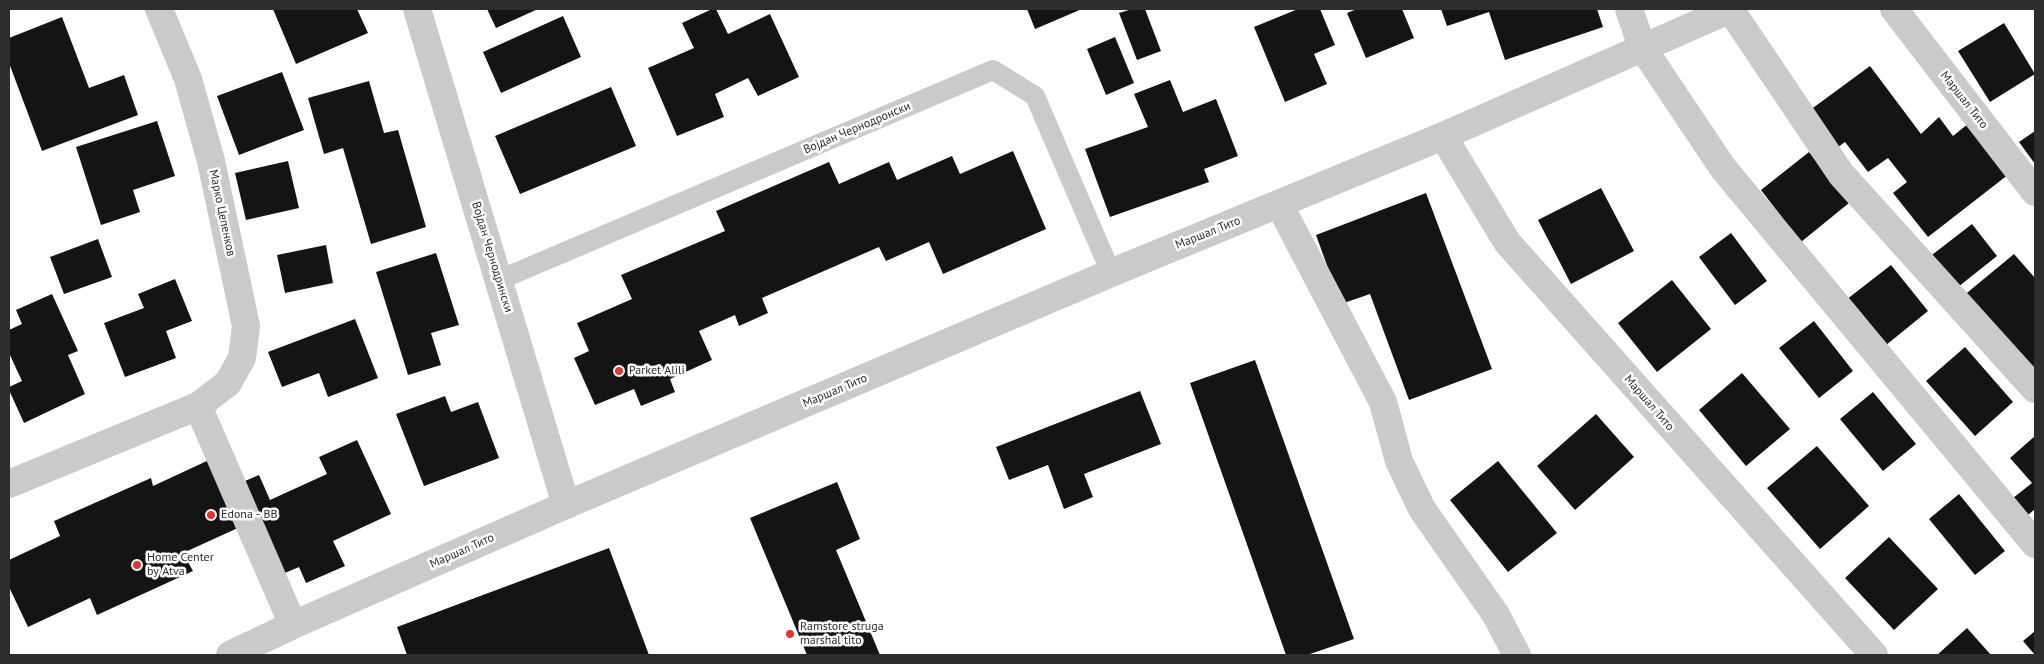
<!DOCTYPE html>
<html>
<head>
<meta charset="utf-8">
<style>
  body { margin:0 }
  #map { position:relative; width:2044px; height:664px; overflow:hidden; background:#fff; font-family:"PT Sans",sans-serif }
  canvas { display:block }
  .frame { position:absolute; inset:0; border:10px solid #2d2d2d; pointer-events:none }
</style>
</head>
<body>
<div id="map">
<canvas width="2044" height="664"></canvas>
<div class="frame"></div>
</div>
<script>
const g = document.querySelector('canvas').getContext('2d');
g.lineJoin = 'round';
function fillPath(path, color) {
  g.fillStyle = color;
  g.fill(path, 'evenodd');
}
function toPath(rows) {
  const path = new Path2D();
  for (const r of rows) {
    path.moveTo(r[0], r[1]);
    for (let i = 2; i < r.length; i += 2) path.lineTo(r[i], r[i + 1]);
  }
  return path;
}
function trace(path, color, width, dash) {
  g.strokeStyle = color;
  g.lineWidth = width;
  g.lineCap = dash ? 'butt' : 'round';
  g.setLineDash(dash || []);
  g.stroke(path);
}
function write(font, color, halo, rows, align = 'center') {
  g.font = font + ' "PT Sans",sans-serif';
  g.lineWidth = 5;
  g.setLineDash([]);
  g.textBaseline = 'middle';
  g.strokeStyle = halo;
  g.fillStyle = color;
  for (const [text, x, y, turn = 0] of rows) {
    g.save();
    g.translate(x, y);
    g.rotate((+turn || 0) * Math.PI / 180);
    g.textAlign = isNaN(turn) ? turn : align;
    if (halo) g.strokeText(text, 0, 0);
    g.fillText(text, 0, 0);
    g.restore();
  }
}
fillPath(toPath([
  [273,9,357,9,368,33,296,64],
  [487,9,538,9,496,28],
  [712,9,716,9,728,34,770,14,799,77,758,96,748,78,715,94,724,117,677,136,648,68,694,48,682,23],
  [1027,9,1082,9,1035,29],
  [1132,9,1145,9,1161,51,1137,60,1119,13],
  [1298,9,1320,9,1335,45,1314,54,1327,84,1285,102,1254,27],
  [1357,9,1402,9,1414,38,1366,58,1347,13],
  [1441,9,1597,9,1603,27,1505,60,1489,12,1447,26],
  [563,16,581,57,501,93,483,52],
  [62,17,89,88,124,75,138,115,42,151,9,63,9,38],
  [2004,23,2035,74,1990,102,1958,51],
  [1115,37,1134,83,1106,95,1087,49],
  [1870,66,1921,134,1939,117,1953,136,1969,123,2009,174,1928,237,1893,193,1907,182,1888,158,1868,172,1845,142,1834,150,1806,113],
  [282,72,304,130,239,155,217,96],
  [1170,80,1183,112,1216,99,1238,156,1204,169,1209,182,1110,217,1085,149,1148,127,1134,94],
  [369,81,384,133,398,130,426,227,371,244,343,148,324,154,308,98],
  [611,87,636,146,520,194,495,136],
  [157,121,175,176,133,190,140,212,101,225,76,147],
  [2035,131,2035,164,2019,142],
  [1013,151,1046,229,943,274,929,242,886,261,879,247,762,298,768,313,739,326,735,315,699,331,712,360,670,379,675,392,641,406,634,389,595,405,574,358,589,351,577,323,632,299,621,275,725,231,716,211,829,162,839,184,889,162,897,180,952,156,960,174],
  [1809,152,1849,203,1801,242,1761,190],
  [288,161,299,208,246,220,235,173],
  [1601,188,1634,251,1571,284,1538,220],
  [1426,193,1492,369,1409,400,1370,294,1341,304,1316,235],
  [1972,224,1997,256,1953,291,1928,258],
  [1731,233,1767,281,1735,305,1699,257],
  [98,239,112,277,64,294,50,257],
  [326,245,333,283,285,293,277,255],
  [436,253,459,325,431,333,441,365,408,375,376,272],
  [2014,254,2035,278,2035,378,1962,297],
  [1891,265,1928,311,1880,350,1842,303],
  [175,279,192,321,166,331,176,358,125,377,104,323,144,308,138,294],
  [1672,280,1711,329,1657,372,1618,323],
  [52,294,78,351,68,355,85,394,24,423,9,390,9,387,22,381,9,353,9,330,22,324,16,310],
  [355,319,378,378,328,397,319,373,282,387,268,352],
  [1814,321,1853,371,1819,398,1779,348],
  [1965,347,2013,402,1975,436,1926,381],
  [1255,360,1354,639,1307,655,1286,655,1190,383],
  [1742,373,1790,429,1746,466,1699,410],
  [1140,391,1161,444,1084,474,1093,497,1064,509,1048,465,1009,480,996,447],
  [1873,392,1916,444,1883,471,1840,419],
  [445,396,451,412,478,402,499,458,424,486,396,414],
  [1596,414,1634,457,1575,510,1537,466],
  [2035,436,2035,509,2028,515,2013,498,2032,483,2010,458],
  [357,440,391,514,333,541,345,566,306,583,299,567,280,575,238,484,259,475,270,500,327,474,319,457],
  [1817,446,1869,506,1820,549,1767,488],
  [209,460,240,527,183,553,193,571,97,615,90,598,28,627,9,587,9,560,60,536,54,521,151,478,153,486],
  [1498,461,1557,533,1508,572,1450,500],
  [837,482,860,539,836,550,880,655,807,655,750,518],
  [1959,494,2005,551,1975,575,1929,519],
  [1889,537,1938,589,1894,630,1845,578],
  [609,548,649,655,407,655,397,627],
  [1967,628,1991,655,1937,655],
  [2035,631,2035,655,2023,641]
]), '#141414');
trace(toPath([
  [499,280,993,70,1035,96,1111,273]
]), '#cacaca', 20);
trace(toPath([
  [159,9,188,79,211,161,246,326,242,358,228,383,198,406,293,625],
  [417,9,566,505],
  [1629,9,1642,47,1723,168,2035,544],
  [1730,9,1841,174,2035,389],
  [1894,9,2035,192],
  [1443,136,1507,242,1874,655],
  [1279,204,1383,402,1399,461,1422,509,1496,615,1517,655],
  [9,484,198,406]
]), '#cacaca', 28);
trace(toPath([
  [230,655,293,625,566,505,1111,273,1443,136,1731,9]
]), '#cacaca', 28);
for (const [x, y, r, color] of [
  [619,371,5,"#e33430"],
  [211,515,5,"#e33430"],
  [137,565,5,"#e33430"],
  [790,634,5,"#e33430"]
]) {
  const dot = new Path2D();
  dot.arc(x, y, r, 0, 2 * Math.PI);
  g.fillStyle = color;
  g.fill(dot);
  trace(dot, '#fff', 2);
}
write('12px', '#2d2d2d', '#fff', [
  ["Маршал Тито",1964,100,52],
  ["Војдан Чернодронски",857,128,-23],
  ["Марко Цепенков",222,213,78],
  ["Маршал Тито",1208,233,-22],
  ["Војдан Чернодрински",492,257,73],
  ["Маршал Тито",835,391,-23],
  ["Маршал Тито",1649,403,49],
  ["Маршал Тито",462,551,-24]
]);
write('12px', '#2d2d2d', '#fff', [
  ["Parket Alili",629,371],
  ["Edona - BB",221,515],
  ["Home Center",147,558],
  ["by Atva",147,572],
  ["Ramstore struga",800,627],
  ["marshal tito",800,641]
], 'left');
</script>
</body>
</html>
